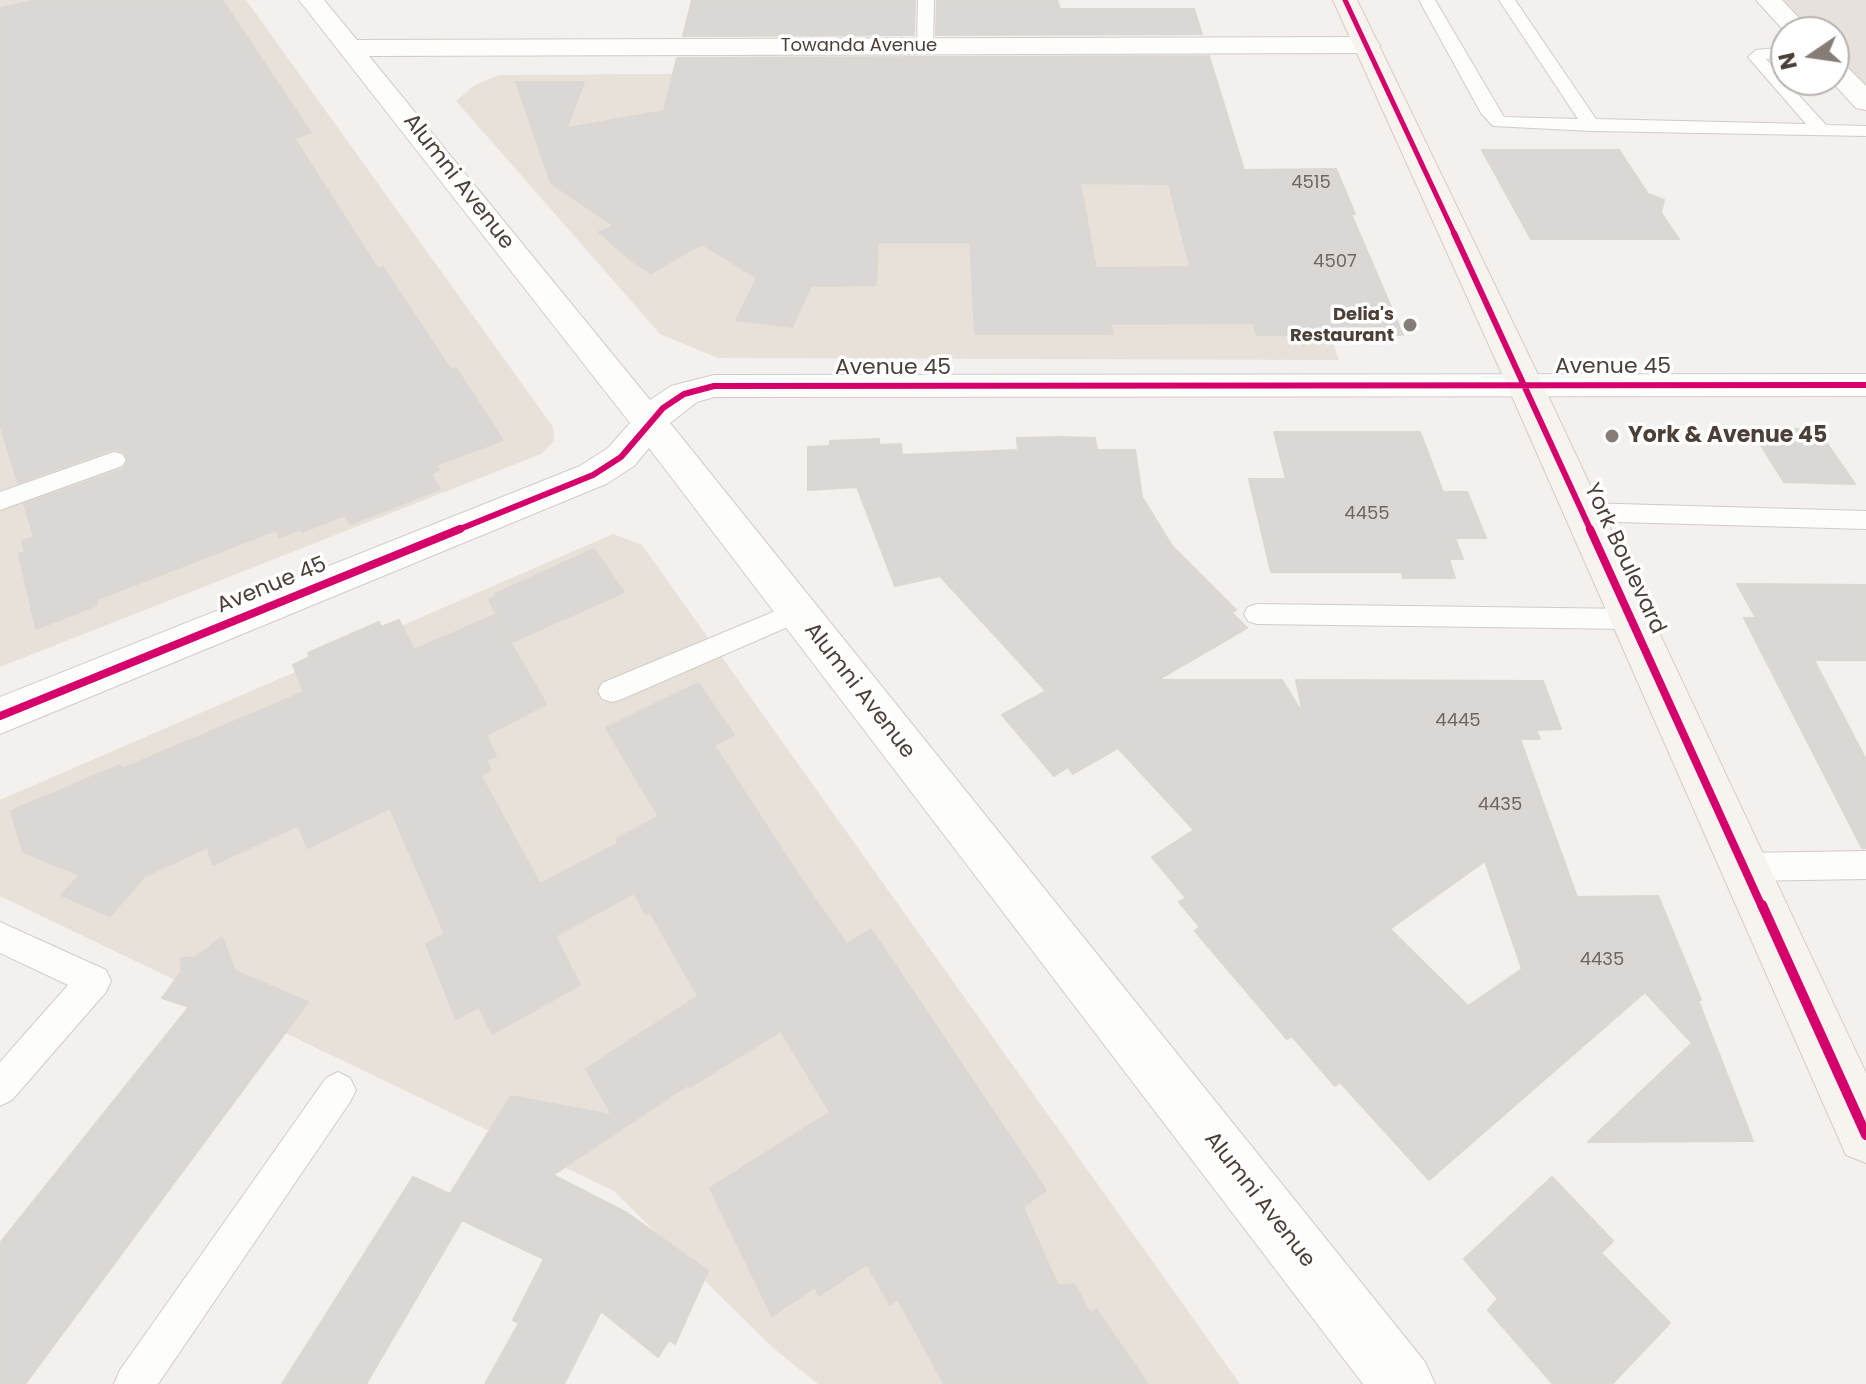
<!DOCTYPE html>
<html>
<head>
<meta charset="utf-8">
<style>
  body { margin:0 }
  #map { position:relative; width:1866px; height:1384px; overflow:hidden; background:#f3f0ed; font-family:Poppins,sans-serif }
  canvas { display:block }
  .north { position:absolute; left:1770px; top:16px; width:80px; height:80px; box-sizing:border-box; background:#fff; border:2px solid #b7b2af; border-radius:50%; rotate:257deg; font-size:22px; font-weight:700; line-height:32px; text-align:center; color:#4b3f38 }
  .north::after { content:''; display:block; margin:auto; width:28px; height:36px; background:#867d77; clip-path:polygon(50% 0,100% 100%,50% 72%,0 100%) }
</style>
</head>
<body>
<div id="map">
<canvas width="1866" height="1384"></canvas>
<div class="north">N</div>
</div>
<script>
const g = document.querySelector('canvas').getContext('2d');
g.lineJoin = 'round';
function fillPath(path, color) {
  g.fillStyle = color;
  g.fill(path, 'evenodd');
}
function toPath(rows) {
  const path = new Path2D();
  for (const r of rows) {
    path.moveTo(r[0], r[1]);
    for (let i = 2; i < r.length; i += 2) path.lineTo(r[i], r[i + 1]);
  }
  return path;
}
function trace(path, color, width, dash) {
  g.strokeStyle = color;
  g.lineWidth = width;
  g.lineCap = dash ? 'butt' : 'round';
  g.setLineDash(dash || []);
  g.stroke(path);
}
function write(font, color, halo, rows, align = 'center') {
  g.font = font + ' Poppins,sans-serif';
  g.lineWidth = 7;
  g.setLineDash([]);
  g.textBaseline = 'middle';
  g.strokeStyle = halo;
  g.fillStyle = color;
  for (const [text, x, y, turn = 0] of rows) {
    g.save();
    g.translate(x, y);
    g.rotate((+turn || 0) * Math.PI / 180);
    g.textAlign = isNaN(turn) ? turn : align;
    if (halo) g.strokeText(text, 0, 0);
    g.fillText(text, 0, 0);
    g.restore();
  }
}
fillPath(toPath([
  [0,0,246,0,553,427,554,441,541,454,0,667],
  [1160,71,1197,198,1286,213,1339,360,718,358,660,334,456,101,475,85,499,75],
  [613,534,642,545,1240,1384,818,1384,773,1348,614,1191,0,896,0,800]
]), '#e7e1da');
fillPath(toPath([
  [1774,0,1866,0,1866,95,1834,62,1834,32,1805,32]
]), '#e7e1de');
const building = toPath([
  [37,0,222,0,311,133,294,138,378,269,383,267,451,370,456,368,503,440,436,465,439,470,431,474,440,489,350,524,345,515,302,532,301,529,279,537,276,530,116,592,96,600,97,605,36,629,19,554,25,552,22,541,34,537,24,504,123,469,128,462,124,452,113,449,18,483,0,424,0,8,37,0],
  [692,0,915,0,914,35,683,36,692,0],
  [937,0,1057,0,1060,9,1194,9,1202,34,936,35,937,0],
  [1209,56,1244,170,1336,169,1355,214,1351,214,1403,335,1257,335,1253,323,1111,324,1113,334,975,334,970,242,878,242,876,285,811,286,792,327,736,320,757,278,702,244,651,273,632,261,599,232,614,226,551,183,516,82,584,82,567,128,664,111,677,58,1209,56],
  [1080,183,1169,184,1190,267,1096,268,1080,183],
  [1482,150,1619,150,1648,194,1664,200,1661,213,1679,239,1531,239,1482,150],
  [1758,429,1817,429,1855,484,1784,482,1753,433,1761,433,1758,429],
  [1274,432,1420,432,1443,492,1467,492,1486,538,1455,538,1463,559,1449,559,1455,578,1403,578,1402,572,1271,572,1249,479,1286,479,1274,432],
  [1059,437,1095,438,1097,450,1135,450,1142,497,1172,546,1236,610,1231,612,1247,628,1158,680,1282,680,1303,714,1296,680,1543,681,1561,729,1536,730,1540,739,1520,739,1577,897,1658,896,1701,1000,1698,1000,1753,1141,1588,1142,1692,1043,1645,992,1429,1180,1340,1082,1335,1086,1292,1036,1287,1039,1195,931,1200,927,1179,902,1186,898,1152,857,1194,830,1118,748,1073,774,1068,767,1054,776,1002,715,1046,691,940,576,895,586,857,487,808,490,808,447,830,446,830,441,879,439,879,445,901,444,902,455,1018,450,1017,438,1059,437],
  [1485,861,1522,969,1468,1006,1390,929,1485,861],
  [594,549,624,592,512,642,489,600,497,596,495,594,594,549],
  [1737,584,1866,585,1866,660,1814,660,1866,760,1866,848,1862,848,1744,618,1756,618,1737,584],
  [495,615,546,704,486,735,496,756,486,760,491,770,481,776,540,884,619,843,616,839,659,817,606,728,698,683,734,735,714,745,803,882,847,944,871,929,1046,1190,1023,1207,1058,1286,1074,1284,1090,1313,1096,1309,1148,1384,944,1384,898,1299,890,1305,867,1264,819,1296,815,1287,772,1316,710,1188,830,1112,781,1031,690,1087,688,1085,553,1175,627,1213,708,1271,675,1344,669,1340,658,1357,601,1311,564,1384,485,1384,519,1323,513,1320,544,1259,462,1220,366,1384,282,1384,413,1177,450,1194,511,1096,612,1115,586,1069,698,996,650,912,646,915,634,893,555,936,580,985,492,1034,479,1007,456,1019,426,944,445,934,390,808,307,848,298,825,213,865,207,847,145,876,110,916,61,895,80,875,23,852,11,811,120,765,122,769,304,692,293,665,310,657,308,653,379,622,381,627,399,620,414,650,495,615],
  [222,937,235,971,308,1002,25,1384,0,1384,0,1243,189,1007,162,998,181,972,181,958,195,958,222,937],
  [1552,1177,1613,1241,1601,1253,1670,1323,1612,1384,1553,1384,1488,1310,1498,1299,1464,1259,1552,1177]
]);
fillPath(building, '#dbd7d4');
trace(building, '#dbd7d3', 2);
const lane = toPath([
  [918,0,934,0,933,46,925,51,917,46,918,0],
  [1419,0,1435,0,1504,117,1578,119,1499,0,1515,0,1596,119,1806,124,1748,57,1756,50,1786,47,1786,57,1766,59,1826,125,1866,126,1866,136,1592,131,1493,126,1481,113,1419,0],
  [114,452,122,454,126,460,122,466,0,510,0,492,114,452],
  [1583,503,1866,511,1866,529,1583,521,1574,518,1571,512,1574,506,1583,503],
  [797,602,806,605,810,612,806,619,622,699,612,702,602,699,598,691,602,683,797,602],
  [1257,604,1632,609,1641,612,1645,619,1641,626,1632,629,1257,624,1248,621,1244,614,1248,607,1257,604],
  [1866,851,1866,879,1744,881,1733,877,1728,867,1733,857,1744,853,1866,851],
  [0,922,106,970,111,981,106,992,12,1100,0,1106,0,1062,68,985,0,953,0,922],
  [338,1072,350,1078,356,1090,350,1102,158,1384,114,1384,120,1370,326,1078,338,1072]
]);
const street = toPath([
  [299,0,324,0,357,40,1367,37,1376,40,1380,45,1376,50,1367,53,369,56,650,400,671,386,714,375,1866,374,1866,396,714,397,697,402,670,423,1425,1362,1435,1384,1363,1384,649,448,634,466,606,484,0,734,0,697,580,466,608,448,630,423,299,0],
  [1756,0,1782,0,1812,32,1786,33,1756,0],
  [1834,61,1843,63,1866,86,1866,110,1856,108,1830,80,1834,80,1834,61]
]);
const secondary = toPath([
  [1333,0,1357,0,1543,385,1866,1073,1866,1163,1846,1155,1507,385,1333,0]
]);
trace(lane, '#d0ccc9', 2);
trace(street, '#d0ccc9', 2);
trace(secondary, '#d4cdc5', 2);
fillPath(lane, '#fdfdfc');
fillPath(street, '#fdfdfc');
fillPath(secondary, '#f7f4f0');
trace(toPath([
  [1345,0,1455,235]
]), '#d6006c', 5);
trace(toPath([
  [1454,233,1591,531],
  [455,531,593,475,621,457,663,408,684,394,714,386,1866,385]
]), '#d6006c', 6);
trace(toPath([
  [1590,529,1762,907],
  [0,716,460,529]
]), '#d6006c', 8);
trace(toPath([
  [1762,905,1866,1135]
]), '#d6006c', 10);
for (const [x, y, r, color] of [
  [1410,325,8,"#867d77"],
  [1612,436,8,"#867d77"]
]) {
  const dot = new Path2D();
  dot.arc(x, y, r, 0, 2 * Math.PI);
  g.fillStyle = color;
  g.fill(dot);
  trace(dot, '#fff', 3);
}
write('18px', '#4b3f38', '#fff', [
  ["Towanda Avenue",859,46]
]);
write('18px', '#706660', null, [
  ["4515",1311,183],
  ["4507",1335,262],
  ["4455",1367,514],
  ["4445",1458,721],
  ["4435",1500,805],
  ["4435",1602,960]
]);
write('bold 18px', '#4b3f38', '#fff', [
  ["Delia's",1394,315],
  ["Restaurant",1394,336]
], 'right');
write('22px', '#4b3f38', '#fff', [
  ["Alumni Avenue",458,182,52],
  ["Avenue 45",1613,367],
  ["Avenue 45",893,368],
  ["York Boulevard",1624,559,65],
  ["Avenue 45",272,586,-22],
  ["Alumni Avenue",859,691,52],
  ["Alumni Avenue",1259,1200,52]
]);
write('bold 22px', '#4b3f38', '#fff', [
  ["York & Avenue 45",1628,436]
], 'left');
</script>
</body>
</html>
